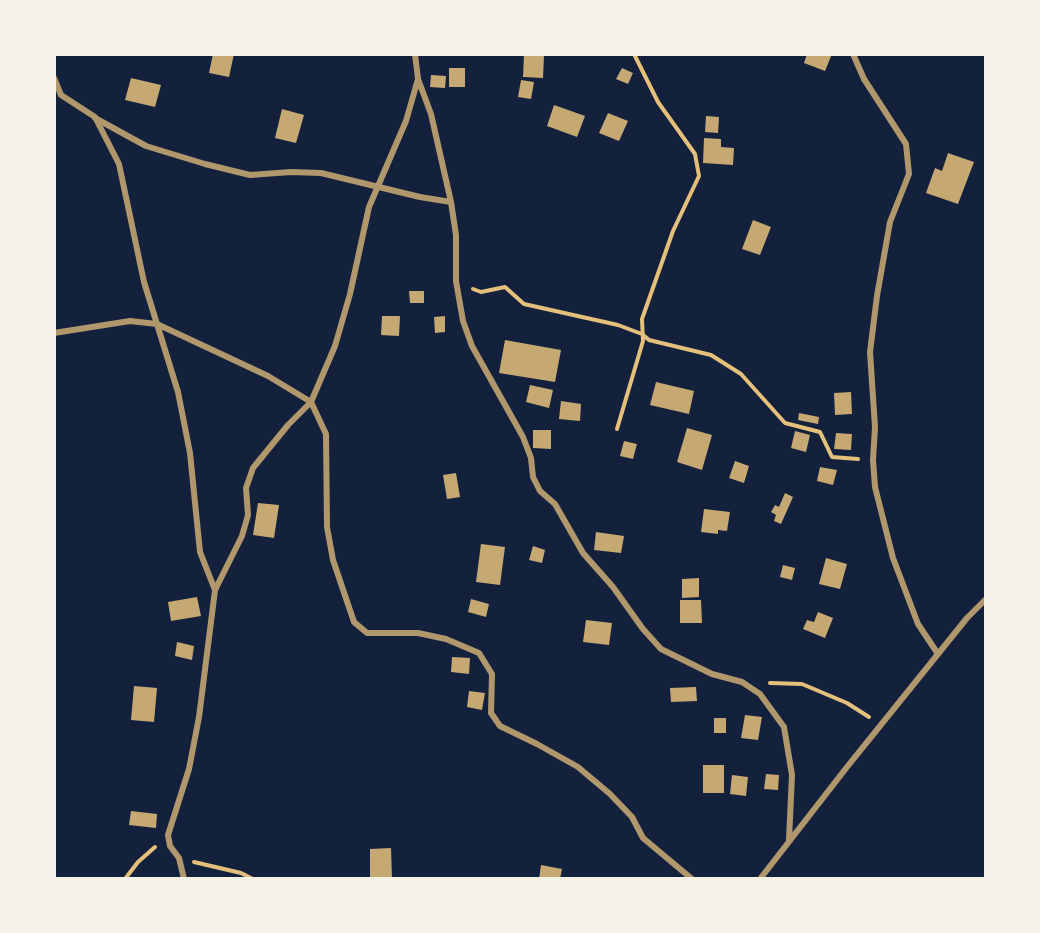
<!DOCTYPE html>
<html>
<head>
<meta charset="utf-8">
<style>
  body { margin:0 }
  #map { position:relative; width:1040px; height:933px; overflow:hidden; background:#14213d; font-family:"DejaVu Sans",sans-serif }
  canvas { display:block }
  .frame { position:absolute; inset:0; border:56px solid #f6f1e7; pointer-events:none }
</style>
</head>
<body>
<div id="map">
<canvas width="1040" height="933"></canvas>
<div class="frame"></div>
</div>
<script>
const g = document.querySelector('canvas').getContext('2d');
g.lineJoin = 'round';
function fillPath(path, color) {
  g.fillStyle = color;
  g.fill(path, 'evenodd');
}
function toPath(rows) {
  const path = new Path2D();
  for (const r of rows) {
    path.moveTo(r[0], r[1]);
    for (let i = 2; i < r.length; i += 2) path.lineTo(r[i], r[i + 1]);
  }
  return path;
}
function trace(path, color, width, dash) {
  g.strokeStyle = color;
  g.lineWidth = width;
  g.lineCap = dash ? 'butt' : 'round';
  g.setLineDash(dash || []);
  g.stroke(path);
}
fillPath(toPath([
  [213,54,234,54,229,77,209,73],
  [524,54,544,56,543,78,523,77],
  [807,54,832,54,825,71,804,63],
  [449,68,465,68,465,87,449,87],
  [622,68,633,73,628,84,616,79],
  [431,75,446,76,445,88,430,87],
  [131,78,161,85,155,107,125,100],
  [521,80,534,82,531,99,518,97],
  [554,105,585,116,577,137,547,126],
  [282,109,304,115,296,143,275,138],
  [608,113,628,121,619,141,599,133],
  [706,116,719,117,718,133,705,132],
  [704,138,721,139,721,147,734,148,733,165,703,163],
  [948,153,974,162,958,204,926,193,935,168,942,171],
  [753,220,771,227,760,255,742,249],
  [409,291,424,291,424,303,410,303],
  [382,316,400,316,399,336,381,335],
  [445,316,445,332,435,333,434,317],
  [505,340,561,350,555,382,499,373],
  [656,382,694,391,689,414,650,405],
  [530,385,553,390,549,408,526,402],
  [851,392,852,414,835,415,834,393],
  [561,401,581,404,580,421,559,419],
  [799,413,819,417,818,424,798,420],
  [687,428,712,435,702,470,677,462],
  [533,430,551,430,551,449,533,448],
  [795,431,810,435,806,452,791,448],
  [836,433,852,434,851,450,834,449],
  [624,441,637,444,633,459,620,456],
  [735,461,749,466,744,483,729,478],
  [820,467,837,470,833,485,817,481],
  [456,473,460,497,447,499,443,475],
  [785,493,793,497,781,524,774,521,776,515,771,512,775,505,779,507],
  [258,503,279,505,274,538,253,535],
  [704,509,730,512,727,531,718,530,718,534,701,532],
  [596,532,624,536,621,553,594,550],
  [481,544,505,547,500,585,476,582],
  [533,546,545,550,542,563,529,560],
  [826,558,847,564,840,589,819,584],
  [783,565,795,568,792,580,780,577],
  [699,578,699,597,682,598,682,579],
  [197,597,201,616,171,621,168,602],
  [471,599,489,604,486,617,468,612],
  [680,600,701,600,702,623,680,623],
  [818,612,833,618,825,638,803,629,807,620,814,622],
  [586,620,612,623,609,645,583,642],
  [177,642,194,646,192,660,175,656],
  [452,657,470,658,469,674,451,672],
  [134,686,157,688,154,722,131,720],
  [696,687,697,701,671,702,670,688],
  [469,691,485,693,482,710,467,707],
  [745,715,762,717,758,740,741,738],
  [714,718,726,718,726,733,714,733],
  [703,765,724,765,724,793,703,793],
  [766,774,779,775,778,790,764,789],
  [732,775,748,777,746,796,730,794],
  [131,811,157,814,156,828,129,825],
  [391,848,392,879,370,879,370,849],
  [541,865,562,869,560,879,539,879]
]), '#c6a872');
trace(toPath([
  [473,289,481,292,505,287,524,304,618,325,642,334,649,340,711,355,741,374,785,423,820,432,832,457,858,459],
  [617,429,643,341,642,319,673,231,699,176,695,154,658,102,634,54],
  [770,683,802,684,847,703,869,717],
  [194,862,241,873,253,879],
  [125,879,138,862,155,847]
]), '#e5c07b', 4);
trace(toPath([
  [415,54,418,79,431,114,451,202,456,235,456,281,463,321,472,346,523,437,531,458,533,477,540,491,555,504,583,553,613,587,643,629,661,649,712,674,742,682,760,694,784,727,792,775,789,840],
  [853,54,864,79,906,144,909,174,890,222,877,296,870,352,875,427,873,460,875,487,893,558,918,624,938,654],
  [54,78,61,95,95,117,119,164,144,282,178,392,190,453,200,552,215,590,199,717,189,769,168,835,170,846,179,858,184,879],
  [95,118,146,146,205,164,250,175,291,172,321,173,420,197,451,202],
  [54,333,130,321,157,324,268,376,311,402,326,434,327,527,333,560,354,622,367,633,418,633,446,639,479,653,492,674,491,713,500,726,537,744,578,767,610,794,632,817,643,838,692,879],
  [215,590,242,536,248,515,246,488,253,468,288,425,311,402,335,346,350,294,369,207,406,121,418,79],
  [760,879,847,767,967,618,986,599]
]), '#b1986c', 6);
</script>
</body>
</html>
